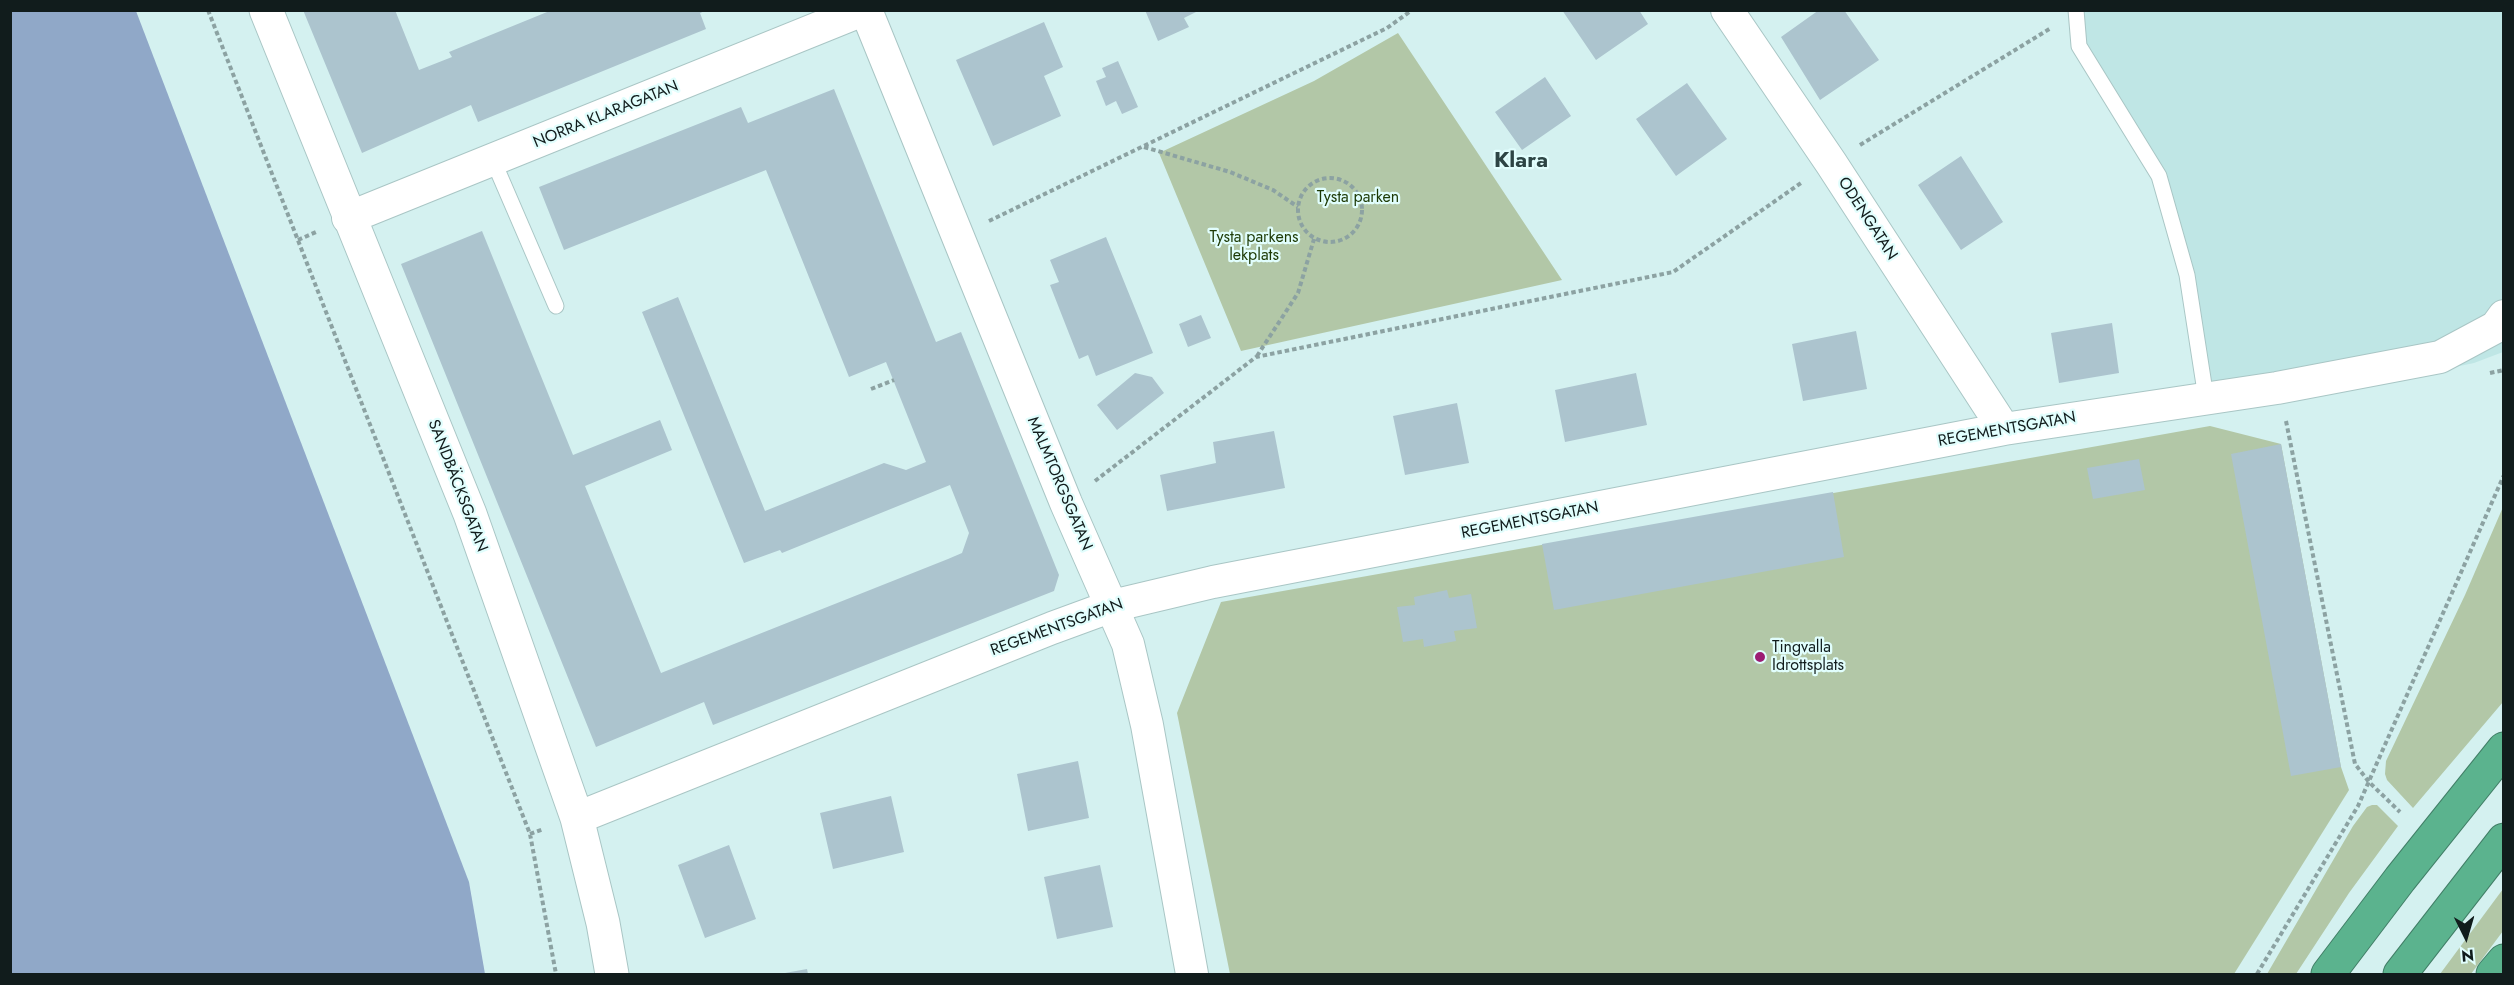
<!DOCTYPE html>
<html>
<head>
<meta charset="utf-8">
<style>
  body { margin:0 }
  #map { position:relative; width:2514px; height:985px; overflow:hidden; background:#d4f1f0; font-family:Jost,sans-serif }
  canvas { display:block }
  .frame { position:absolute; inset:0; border:12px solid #111c1c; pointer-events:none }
  .north { position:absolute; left:2436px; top:907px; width:60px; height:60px; -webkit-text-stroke:4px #e1fefd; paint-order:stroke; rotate:175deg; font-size:16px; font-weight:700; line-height:24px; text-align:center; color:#111c1c }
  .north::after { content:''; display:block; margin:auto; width:21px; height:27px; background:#111c1c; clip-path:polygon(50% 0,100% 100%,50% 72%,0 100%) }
</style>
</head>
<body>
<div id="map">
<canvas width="2514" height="985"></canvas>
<div class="frame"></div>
<div class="north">N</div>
</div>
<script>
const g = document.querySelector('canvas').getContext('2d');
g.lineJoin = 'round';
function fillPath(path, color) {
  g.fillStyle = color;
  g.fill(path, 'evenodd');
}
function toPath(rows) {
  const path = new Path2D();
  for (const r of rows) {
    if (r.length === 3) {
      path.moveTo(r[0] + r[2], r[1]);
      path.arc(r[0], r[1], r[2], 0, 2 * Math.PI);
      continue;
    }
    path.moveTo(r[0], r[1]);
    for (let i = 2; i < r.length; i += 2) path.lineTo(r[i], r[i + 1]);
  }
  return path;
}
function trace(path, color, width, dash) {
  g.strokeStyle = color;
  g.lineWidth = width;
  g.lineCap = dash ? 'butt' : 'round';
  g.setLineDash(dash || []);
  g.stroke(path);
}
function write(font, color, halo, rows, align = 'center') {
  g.font = font + ' Jost,sans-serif';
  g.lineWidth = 4.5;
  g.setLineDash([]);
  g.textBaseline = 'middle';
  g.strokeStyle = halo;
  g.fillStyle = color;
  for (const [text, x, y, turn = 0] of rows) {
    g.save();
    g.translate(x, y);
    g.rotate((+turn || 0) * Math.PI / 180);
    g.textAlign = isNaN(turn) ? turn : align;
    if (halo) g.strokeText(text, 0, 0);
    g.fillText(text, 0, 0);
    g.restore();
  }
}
fillPath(toPath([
  [2076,11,2503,11,2503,352,2474,363,2273,405,2220,413,2206,398,2159,176,2079,46]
]), '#bfe6e5');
fillPath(toPath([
  [1398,33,1562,280,1241,351,1159,153,1314,81],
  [2210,426,2281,444,2341,767,2349,790,2234,974,1230,974,1177,713,1221,602],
  [2503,507,2503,702,2413,808,2387,780,2385,774,2386,761,2465,595],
  [2372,805,2377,805,2398,826,2349,893,2296,974,2267,974,2353,826,2367,807],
  [2503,889,2503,931,2471,974,2440,974]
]), '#b2c7a7');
fillPath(toPath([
  [10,11,136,11,469,882,485,974,11,974]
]), '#90a8c8');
fillPath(toPath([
  [303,10,395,10,419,70,452,57,449,52,552,10,707,10,700,13,706,29,478,122,471,105,362,153],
  [1145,10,1200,10,1184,18,1189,27,1158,41],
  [1562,10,1639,10,1648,24,1596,60],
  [1819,10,1844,10,1879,60,1820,100,1781,37],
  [1044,22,1063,67,1044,76,1061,116,993,146,956,60],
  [1118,61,1138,107,1122,114,1116,101,1106,106,1096,81,1106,77,1102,68],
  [1545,77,1571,116,1522,150,1495,112],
  [1687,83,1727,139,1676,176,1636,119],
  [834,89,936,342,961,332,1059,575,1054,591,713,725,704,702,596,747,401,264,482,231,573,455,660,420,672,450,585,486,661,673,948,559,962,553,969,533,950,485,782,553,780,550,744,563,642,312,678,297,765,511,884,463,906,470,926,462,886,362,849,377,766,170,564,250,539,187,741,107,748,123],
  [1961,156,2003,222,1961,250,1918,185],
  [1106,237,1153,353,1096,376,1088,355,1079,359,1050,285,1059,282,1050,260],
  [1201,315,1211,338,1188,347,1179,324],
  [2112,323,2119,373,2059,383,2051,333],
  [1856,331,1867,389,1803,401,1792,344],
  [1135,373,1152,377,1164,393,1117,430,1097,405],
  [1636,373,1647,425,1565,442,1555,390],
  [1457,403,1469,463,1405,475,1393,416],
  [1274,431,1285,488,1167,511,1160,475,1216,463,1213,442],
  [2281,444,2341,767,2291,776,2231,454],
  [2139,459,2145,490,2093,499,2087,468],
  [1833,492,1844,557,1554,610,1542,544],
  [1447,590,1449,598,1471,594,1477,628,1454,631,1456,641,1424,647,1423,639,1403,642,1397,607,1415,605,1414,597],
  [1078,761,1089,818,1028,831,1017,774],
  [891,796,904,852,833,869,820,813],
  [729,845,756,919,705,938,678,865],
  [1100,865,1113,927,1057,939,1044,877],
  [807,969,808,974,785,974,785,973]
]), '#acc4ce');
const lane = toPath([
  [2076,10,2079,46,2159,176,2187,275,2206,398],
  [493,160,556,306]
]);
const street = toPath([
  [866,10,1066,503,1128,644,1147,725,1192,974],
  [1727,10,1831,163,2004,429],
  [348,218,863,10],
  [577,818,1052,628,1112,606,1213,582,2004,429,2277,388,2440,357,2496,327,2504,316]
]);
const secondary = toPath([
  [266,10,470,514,577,818,603,923,612,974]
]);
const highway = toPath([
  [2328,974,2400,879,2504,749],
  [2400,974,2504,840],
  [2493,974,2504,961]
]);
trace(lane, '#a9c6c5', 17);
trace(street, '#a9c6c5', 34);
trace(secondary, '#a9c6c5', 35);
trace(highway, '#417e66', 35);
trace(toPath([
  [208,10,530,834,556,974],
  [1860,145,2051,28],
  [1144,147,1230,172,1273,190,1298,207],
  [1330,210,32],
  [989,221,1387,28,1412,10],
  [298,240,316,232],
  [1257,356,1298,293,1314,239],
  [2490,373,2504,370],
  [871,389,894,380],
  [2286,421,2355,764,2369,782,2400,812],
  [1095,481,1256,357,1673,272,1801,183],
  [530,834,544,829],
  [2257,974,2358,806,2504,475]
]), '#8ca2a2', 4, [4.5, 3]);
trace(lane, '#fff', 15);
trace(street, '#fff', 32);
trace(secondary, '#fff', 33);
trace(highway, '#5bb38e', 33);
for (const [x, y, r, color] of [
  [1760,657,6,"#9c1d73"]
]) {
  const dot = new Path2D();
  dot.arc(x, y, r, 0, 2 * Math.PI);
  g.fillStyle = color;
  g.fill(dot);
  trace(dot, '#e1fefd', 2);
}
write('16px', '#111c1c', '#e1fefd', [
  ["NORRA KLARAGATAN",606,115,-22],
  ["ODENGATAN",1867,219,57],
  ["REGEMENTSGATAN",2007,430,-10],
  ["MALMTORGSGATAN",1059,484,67],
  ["SANDBÄCKSGATAN",457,486,69],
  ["REGEMENTSGATAN",1530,521,-11],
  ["REGEMENTSGATAN",1057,628,-20]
]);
write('16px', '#1c3904', '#e1fefd', [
  ["Tysta parken",1358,198],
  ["Tysta parkens",1254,238],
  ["lekplats",1254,256]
]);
write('16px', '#111c1c', '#e1fefd', [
  ["Tingvalla",1772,648],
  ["Idrottsplats",1772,666]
], 'left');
write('bold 22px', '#2d4545', '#e1fefd', [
  ["Klara",1521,162]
]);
</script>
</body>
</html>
